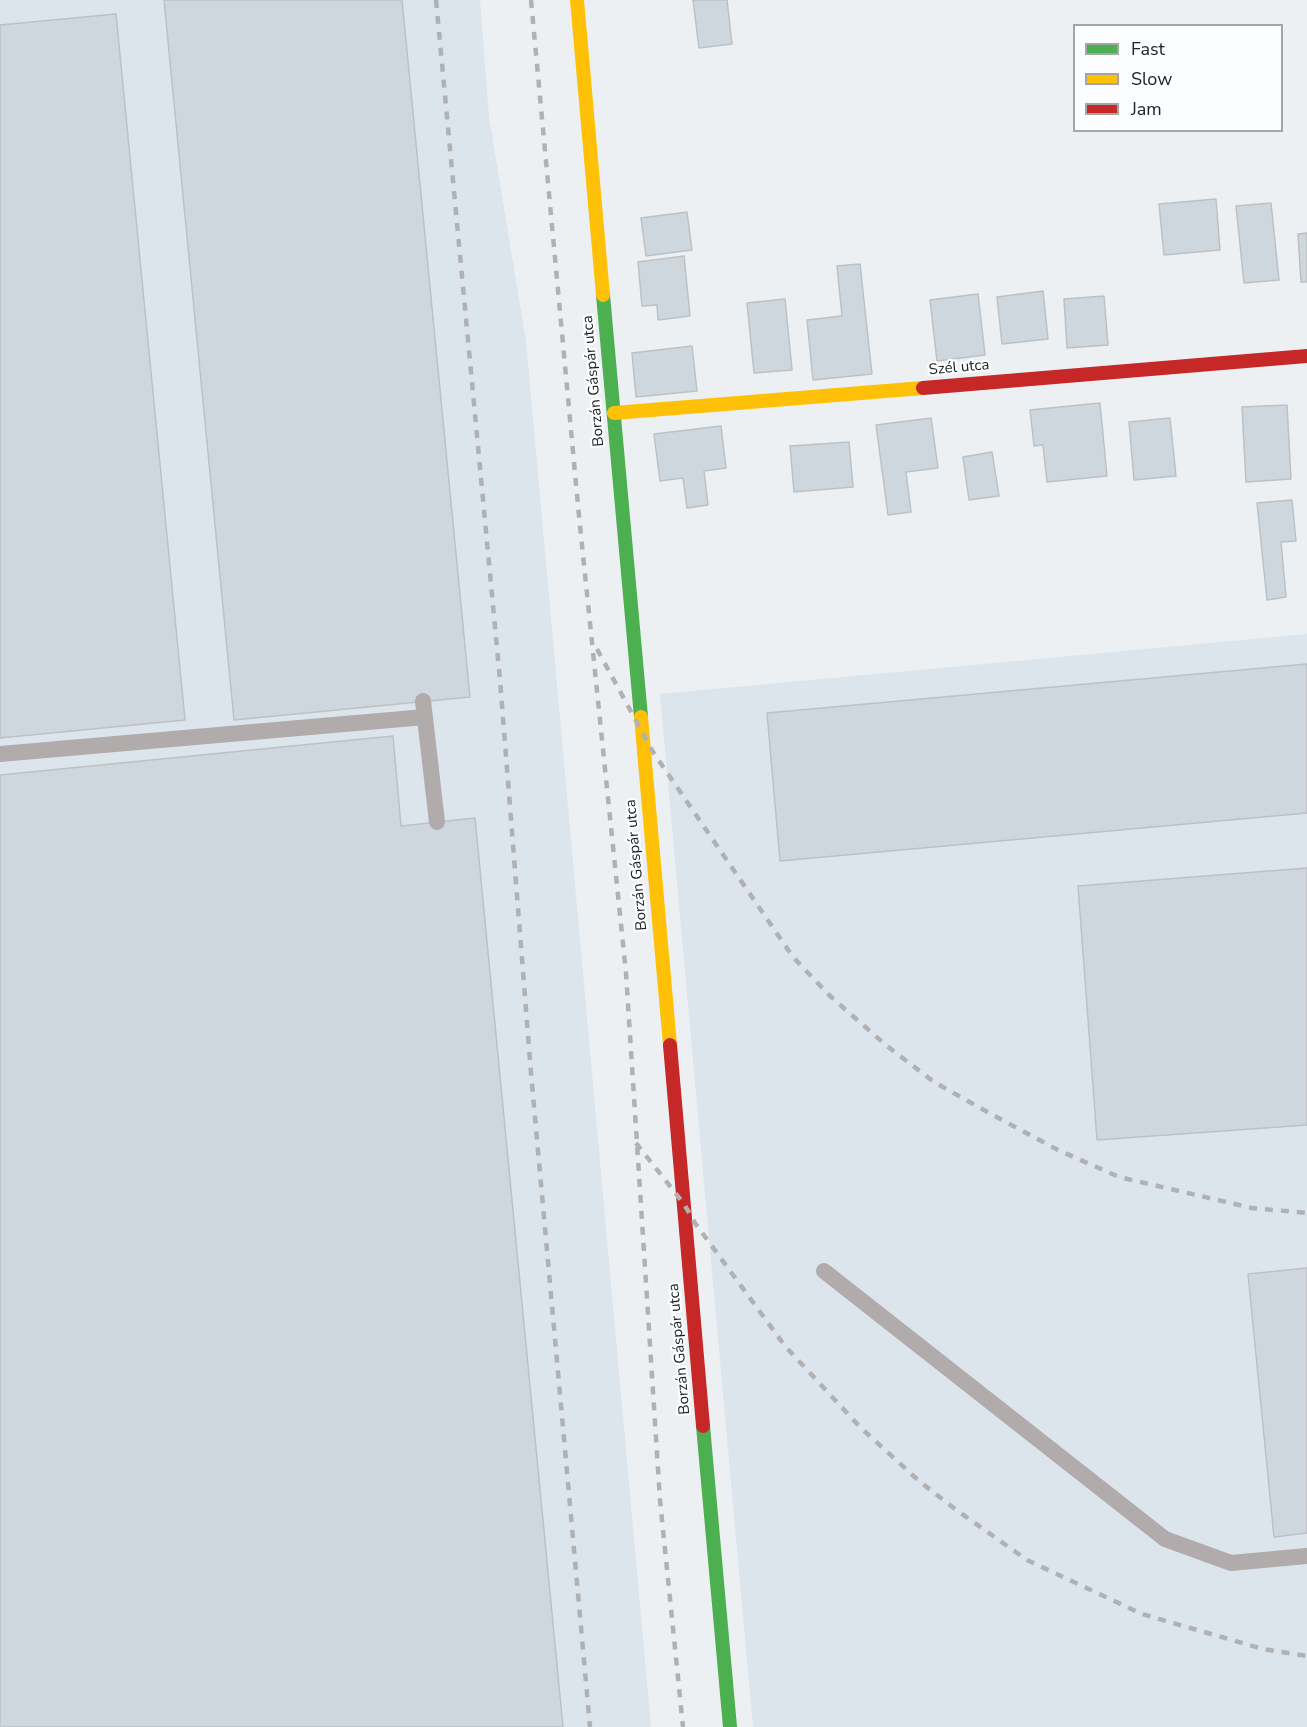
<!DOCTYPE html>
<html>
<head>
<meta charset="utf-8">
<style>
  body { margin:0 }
  #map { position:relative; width:1307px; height:1727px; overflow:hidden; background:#edf0f3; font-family:"Nunito Sans",sans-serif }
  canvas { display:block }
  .legend { position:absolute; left:1073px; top:24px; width:210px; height:108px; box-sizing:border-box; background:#fbfdfe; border:2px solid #a3a5a7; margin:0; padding:8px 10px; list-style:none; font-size:18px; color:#202224 }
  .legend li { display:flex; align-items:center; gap:12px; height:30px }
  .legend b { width:30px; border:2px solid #a3a5a7 }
</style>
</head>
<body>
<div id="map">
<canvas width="1307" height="1727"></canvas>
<ul class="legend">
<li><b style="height:8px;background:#4caf50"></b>Fast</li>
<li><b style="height:8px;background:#ffc107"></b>Slow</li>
<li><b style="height:8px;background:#c62828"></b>Jam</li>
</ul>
</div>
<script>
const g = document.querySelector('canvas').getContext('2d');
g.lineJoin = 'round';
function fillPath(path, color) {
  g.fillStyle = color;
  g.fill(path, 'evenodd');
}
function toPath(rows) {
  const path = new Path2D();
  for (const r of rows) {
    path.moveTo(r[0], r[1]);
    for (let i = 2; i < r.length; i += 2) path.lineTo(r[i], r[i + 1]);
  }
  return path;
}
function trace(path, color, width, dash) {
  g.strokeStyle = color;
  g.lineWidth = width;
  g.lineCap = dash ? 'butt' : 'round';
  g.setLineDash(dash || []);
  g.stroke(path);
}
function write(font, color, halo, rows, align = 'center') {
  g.font = font + ' "Nunito Sans",sans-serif';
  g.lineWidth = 4.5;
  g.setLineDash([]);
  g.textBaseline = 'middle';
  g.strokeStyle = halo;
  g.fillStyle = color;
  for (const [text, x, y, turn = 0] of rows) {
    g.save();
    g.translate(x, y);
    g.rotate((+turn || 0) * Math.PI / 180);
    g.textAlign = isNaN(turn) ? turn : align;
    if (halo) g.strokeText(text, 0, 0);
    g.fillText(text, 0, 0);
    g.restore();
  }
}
fillPath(toPath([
  [0,0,480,0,489,117,526,341,651,1727,0,1727],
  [1307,634,1307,1727,753,1727,660,694]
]), '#dce4ec');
const building = toPath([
  [164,0,402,0,470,697,234,720,164,0],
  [693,0,727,0,732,44,699,48,693,0],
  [116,14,185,720,0,738,0,25,116,14],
  [1216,199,1220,250,1164,255,1159,204,1216,199],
  [1271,203,1279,280,1244,283,1236,206,1271,203],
  [687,212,692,250,646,256,641,218,687,212],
  [1307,233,1307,282,1301,282,1298,234,1307,233],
  [684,256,690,316,658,320,657,305,642,306,638,262,684,256],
  [860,264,872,374,813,380,807,320,842,316,837,266,860,264],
  [1043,291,1048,339,1002,344,997,297,1043,291],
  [978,294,985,355,937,361,930,300,978,294],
  [1104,296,1108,345,1067,348,1064,299,1104,296],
  [785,299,792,370,754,373,747,303,785,299],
  [692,346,697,391,636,397,632,353,692,346],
  [1100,403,1107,476,1047,482,1043,445,1034,446,1030,410,1100,403],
  [1287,405,1291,479,1246,482,1242,407,1287,405],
  [931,418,938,468,906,472,911,512,888,515,876,425,931,418],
  [1170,418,1176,476,1134,480,1129,422,1170,418],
  [721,426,726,468,704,471,708,505,687,508,683,478,660,481,654,434,721,426],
  [849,442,853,487,794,492,790,446,849,442],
  [992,452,999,496,969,500,963,457,992,452],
  [1292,500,1296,541,1281,542,1286,597,1267,600,1257,503,1292,500],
  [1307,664,1307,813,780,861,767,713,1307,664],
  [393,736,401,826,475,818,563,1727,0,1727,0,775,393,736],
  [1307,868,1307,1125,1097,1140,1078,886,1307,868],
  [1307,1268,1307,1533,1274,1537,1248,1274,1307,1268]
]);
fillPath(building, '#cfd7de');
trace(building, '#bec1c3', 1.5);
trace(toPath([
  [423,701,437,822],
  [0,754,425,717],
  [824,1271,1165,1539,1231,1563,1307,1556]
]), '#b1abab', 16);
trace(toPath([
  [603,295,641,717],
  [703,1426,730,1727]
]), '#4caf50', 14);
trace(toPath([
  [577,0,603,295],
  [614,413,923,388],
  [641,717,670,1045]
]), '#ffc107', 14);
trace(toPath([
  [923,388,1307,356],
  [670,1045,703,1426]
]), '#c62828', 14);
trace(toPath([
  [436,0,500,680,531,1073,590,1727],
  [531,0,579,516,626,973,660,1500,683,1727],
  [597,649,653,752,793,957,830,996,887,1046,934,1082,991,1114,1058,1150,1119,1177,1252,1208,1307,1213],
  [636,1143,684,1204,695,1223,785,1346,860,1427,919,1481,955,1509,1027,1560,1142,1614,1263,1649,1307,1656]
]), '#b2b1b2', 4.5, [8, 8]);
write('15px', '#202224', '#fbfdfe', [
  ["Szél utca",959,368,-5],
  ["Borzán Gáspár utca",594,381,-95],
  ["Borzán Gáspár utca",637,865,-95],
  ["Borzán Gáspár utca",680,1349,-95]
]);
</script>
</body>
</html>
